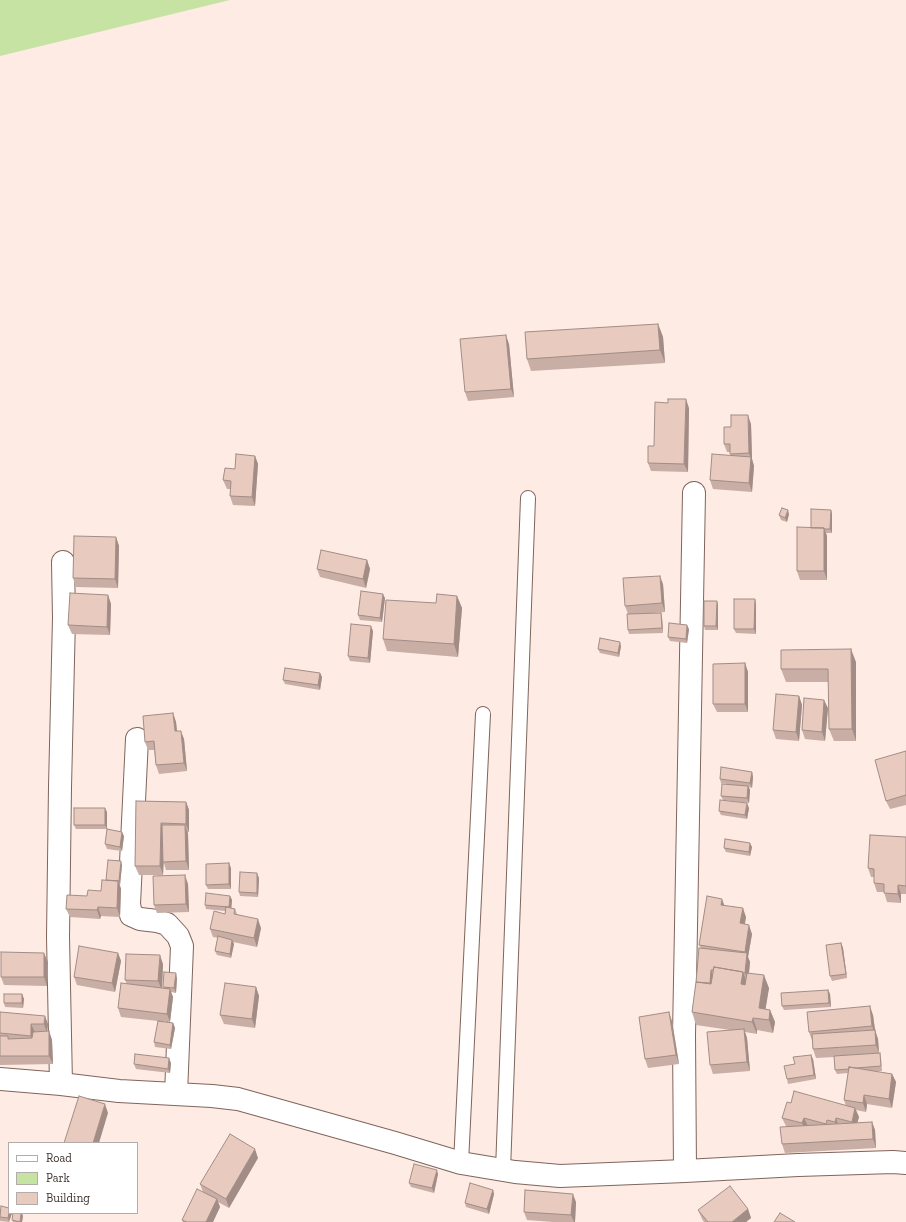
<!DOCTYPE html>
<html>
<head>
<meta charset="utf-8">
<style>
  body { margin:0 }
  #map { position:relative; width:906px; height:1222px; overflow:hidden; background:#feebe4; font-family:"Zilla Slab",serif }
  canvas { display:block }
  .legend { position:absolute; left:8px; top:1142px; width:130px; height:72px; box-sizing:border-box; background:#fff; border:1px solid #b2adab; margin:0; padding:5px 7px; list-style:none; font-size:12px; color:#3e322e }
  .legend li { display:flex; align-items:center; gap:8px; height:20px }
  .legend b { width:20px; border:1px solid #b2adab }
</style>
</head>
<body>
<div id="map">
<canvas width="906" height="1222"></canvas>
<ul class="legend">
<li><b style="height:5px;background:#fff"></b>Road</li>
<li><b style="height:11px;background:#c6e3a4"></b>Park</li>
<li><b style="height:11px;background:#e8cabf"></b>Building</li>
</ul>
</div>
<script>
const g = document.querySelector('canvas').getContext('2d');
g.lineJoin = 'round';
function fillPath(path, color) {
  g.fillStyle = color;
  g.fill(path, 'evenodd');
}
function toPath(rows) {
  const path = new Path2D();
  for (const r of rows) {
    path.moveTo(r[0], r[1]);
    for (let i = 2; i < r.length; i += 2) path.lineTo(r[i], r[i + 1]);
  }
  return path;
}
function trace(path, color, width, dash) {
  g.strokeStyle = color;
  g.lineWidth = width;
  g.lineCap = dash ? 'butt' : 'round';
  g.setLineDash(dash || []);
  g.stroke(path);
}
fillPath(toPath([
  [0,0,230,0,0,56]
]), '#c6e3a4');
const lane = toPath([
  [461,1163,483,714],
  [503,1170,528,498]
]);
const street = toPath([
  [137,739,129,904,131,915,140,919,157,921,167,924,178,936,182,946,176,1094],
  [0,1079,61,1084,119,1091,212,1096,238,1099,395,1143,461,1163,515,1172,560,1176,685,1171,798,1165,893,1162,906,1163],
  [61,1084,58,937,60,787,64,618,63,562],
  [685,1171,684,1035,694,493]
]);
trace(lane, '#7f655b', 16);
trace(street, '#7f655b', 24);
trace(lane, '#fff', 14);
trace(street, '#fff', 22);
fillPath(toPath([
  [658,324,663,337,665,363,531,371,527,359],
  [509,344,514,397,468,401,465,392],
  [689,408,688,472,651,471,648,463,654,446],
  [751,424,752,459,754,466,752,492,713,489,710,480,731,456,730,452,727,452,724,444,731,427],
  [255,456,258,464,255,506,233,505,230,496,231,489,227,489,223,480,235,469],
  [831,510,832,514,832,533,826,533,827,536,827,580,800,580,797,571,811,528],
  [789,514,787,522,781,520,779,515],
  [116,537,119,546,118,588,76,587,73,578],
  [367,560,370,569,366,588,320,577,317,569],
  [663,584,665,612,641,614,662,617,663,633,629,634,628,630,628,614,625,606],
  [108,595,111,604,110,635,72,634,68,625],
  [457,596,462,608,458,657,387,651,383,639,436,603],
  [385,598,382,622,360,620,358,615],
  [755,599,756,604,756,634,736,633,734,629],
  [717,601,718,605,718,630,705,630,704,626],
  [689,629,687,643,670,641,668,637],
  [373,631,370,663,350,661,348,656],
  [621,646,619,657,600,653,598,649],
  [856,662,856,741,834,741,829,729,829,682,786,682,781,669],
  [745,663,748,672,748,712,717,712,713,704],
  [320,673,322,677,320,690,285,684,283,680],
  [799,696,802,705,799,741,776,739,773,730],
  [828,708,825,741,805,739,802,730],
  [173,713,176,722,177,731,184,739,187,771,159,774,156,765,154,750,148,750,145,742],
  [906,751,906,805,890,809,886,801],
  [752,772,753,777,752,788,749,787,750,790,749,803,723,800,721,796,727,784,721,783,720,779],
  [136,801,186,802,189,810,189,832,188,832,188,834,189,870,166,870,164,863,163,875,139,875,135,866],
  [749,808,747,819,721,815,719,811],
  [107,812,107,829,76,829,74,825],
  [124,836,122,851,107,849,105,844],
  [906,837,906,894,901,894,901,903,887,902,884,892,877,892,874,883,874,877,871,877,868,868],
  [752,847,750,856,726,852,724,848],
  [122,865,120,885,121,889,120,917,101,916,100,919,70,917,66,909,101,891,106,880],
  [231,868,231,889,208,889,206,885],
  [259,878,258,897,240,896,239,892],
  [188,884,189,912,157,913,154,905],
  [230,896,232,900,231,908,235,909,237,914,261,928,257,947,233,942,234,944,231,958,217,955,215,951,218,938,213,937,210,929,225,914,225,911,206,909,205,905],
  [724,906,746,917,745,924,752,934,748,957,750,962,749,973,769,988,765,1009,770,1010,775,1022,773,1033,757,1030,757,1034,745,1032,747,1038,750,1071,713,1074,710,1065,730,1030,696,1025,692,1012,696,983,696,982,701,948,699,945],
  [841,943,843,948,847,978,832,981,830,976],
  [118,953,121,961,115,992,77,985,74,977],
  [48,962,47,986,4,985,1,977],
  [163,964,162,988,163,988,177,978,176,993,171,992,173,997,170,1022,160,1021,173,1023,175,1028,171,1049,155,1047,154,1042,158,1021,121,1017,118,1008,127,984,125,980],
  [256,987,259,996,255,1028,224,1024,220,1015],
  [828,990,830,994,831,1007,784,1010,782,1006],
  [22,994,24,999,23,1008,5,1007,4,1003],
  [0,1012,48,1024,47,1031,49,1031,52,1040,53,1064,0,1065],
  [873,1015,875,1030,878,1039,879,1053,880,1053,881,1058,882,1071,875,1071,892,1074,896,1082,892,1108,867,1104,866,1112,856,1110,859,1117,857,1123,872,1122,875,1130,876,1148,785,1153,782,1144,787,1127,786,1126,782,1118,791,1103,846,1106,844,1100,848,1073,837,1074,835,1070,834,1057,816,1058,813,1049,812,1040,809,1032],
  [672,1021,679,1064,648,1068,645,1059],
  [811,1055,813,1059,816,1079,788,1084,787,1079],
  [171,1063,170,1073,136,1069,134,1064],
  [258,1158,229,1208,218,1202,220,1207,213,1222,183,1222,182,1220,203,1192,200,1184],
  [438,1174,434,1193,411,1187,409,1183],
  [493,1190,494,1194,489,1214,466,1207,465,1203],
  [576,1202,575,1222,553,1222,527,1220,524,1212],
  [0,1209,12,1213,9,1222,0,1221],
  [748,1209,751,1218,746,1222,704,1222,702,1219,698,1210],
  [23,1216,22,1222,13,1222,12,1220]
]), '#c8aea4');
fillPath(toPath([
  [658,324,663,337,665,363,660,350],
  [506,335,509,344,514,397,511,389],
  [686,399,689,408,688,472,684,464],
  [748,415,751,424,752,459,754,466,752,492,749,483,751,459,749,453],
  [255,456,258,464,255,506,252,497],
  [788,510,789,514,787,522,785,518],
  [831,510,832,514,832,533,830,529],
  [824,528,827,536,827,580,824,571],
  [116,537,119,546,118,588,115,579],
  [367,560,370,569,366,588,363,579],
  [660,576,663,584,665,612,662,603],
  [383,594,385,598,382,622,380,618],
  [108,595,111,604,110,635,107,627],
  [457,596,462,608,458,657,454,644],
  [755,599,756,604,756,634,754,629],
  [717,601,718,605,718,630,716,626],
  [661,613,662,617,663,633,662,628],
  [687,625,689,629,687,643,686,639],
  [371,626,373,631,370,663,368,658],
  [620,642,621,646,619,657,618,653],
  [851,649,856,662,856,741,852,729],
  [745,663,748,672,748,712,745,704],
  [320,673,322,677,320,690,318,685],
  [799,696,802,705,799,741,796,732],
  [824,700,828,708,825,741,822,732],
  [173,713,176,722,178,740,175,731],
  [181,731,184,739,187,771,184,763],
  [752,772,753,777,752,788,750,783],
  [748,786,750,790,749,803,747,798],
  [186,802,189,810,189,832,186,824],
  [747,803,749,808,747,819,745,815],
  [105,808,107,812,107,829,105,825],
  [161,823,164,832,163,875,160,866],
  [185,825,188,834,189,870,186,861],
  [122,832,124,836,122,851,120,847],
  [750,843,752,847,750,856,749,852],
  [121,861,122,865,120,885,119,881],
  [229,863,231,868,231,889,229,884],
  [257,873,259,878,258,897,257,893],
  [185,875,188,884,189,912,186,904],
  [118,881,121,889,120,917,117,908],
  [898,885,901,894,901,903,898,894],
  [230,896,232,900,231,912,229,907],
  [722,899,725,907,721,905],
  [98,907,101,916,100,919,97,910],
  [743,908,746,917,743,932,740,923],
  [258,919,261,928,257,947,254,938],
  [749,925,752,934,748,957,750,962,748,982,745,973,747,957,745,952],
  [232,940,234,944,231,958,230,954],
  [841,943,843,948,847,978,846,974],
  [44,953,48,962,47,986,44,977],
  [118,953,121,961,115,992,112,983],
  [160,955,163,964,162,990,158,981],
  [711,970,714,979,713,992,710,983],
  [743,972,748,985,741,984],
  [176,973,177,978,176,993,174,988],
  [764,975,769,988,764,1019,759,1008],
  [256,987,259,996,255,1028,252,1019],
  [170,989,173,997,170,1022,167,1014],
  [828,990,830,994,831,1007,829,1003],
  [22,994,24,999,23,1008,22,1003],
  [870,1006,873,1015,875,1030,878,1039,879,1053,876,1045,875,1034,872,1026],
  [770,1010,775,1022,773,1033,769,1020],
  [669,1012,672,1021,679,1064,676,1055],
  [45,1016,48,1024,47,1033,44,1024],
  [753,1018,757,1030,757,1034,752,1022],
  [173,1023,175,1028,171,1049,170,1045],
  [31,1024,35,1032,34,1044,31,1036],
  [744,1029,747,1038,750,1071,747,1062],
  [49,1031,52,1040,53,1064,49,1056],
  [811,1055,813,1059,816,1079,814,1075],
  [169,1058,171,1063,170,1073,168,1069],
  [892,1074,896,1082,892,1108,889,1099],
  [864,1095,867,1104,866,1112,863,1103],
  [105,1104,108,1113,99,1143,93,1143],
  [855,1108,859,1117,855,1131,852,1122],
  [804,1118,808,1126,806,1132,802,1123],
  [836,1118,839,1127,838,1131,835,1122],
  [872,1122,875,1130,876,1148,873,1139],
  [255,1149,258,1158,229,1208,226,1199],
  [437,1170,438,1174,434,1193,432,1188],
  [493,1190,494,1194,489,1214,487,1209],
  [573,1194,576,1202,575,1222,574,1222,571,1215],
  [217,1199,220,1207,213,1222,206,1222],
  [748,1209,751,1218,746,1222,732,1222],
  [9,1213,12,1213,9,1222,8,1218],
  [21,1213,22,1213,23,1216,22,1222,20,1222]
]), '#a28d86');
const building = toPath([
  [658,324,660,350,527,359,525,332,658,324],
  [506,335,511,389,465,392,460,339,506,335],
  [668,399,686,399,684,464,648,463,648,446,654,446,655,402,668,403,668,399],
  [731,415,748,415,749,453,730,454,730,444,724,444,724,427,731,427,731,415],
  [236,454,255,456,252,497,230,496,231,481,223,480,225,468,235,469,236,454],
  [712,454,751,457,749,483,710,480,712,454],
  [782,508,788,510,785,518,779,515,782,508],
  [811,509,831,510,830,529,824,529,824,528,811,528,811,509],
  [797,527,824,528,824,571,797,571,797,527],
  [74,536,116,537,115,579,73,578,74,536],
  [321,550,367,560,363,579,317,569,321,550],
  [660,576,662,603,625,606,623,578,660,576],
  [361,591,383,594,380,618,358,615,361,591],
  [70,593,108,595,107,627,68,625,70,593],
  [437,594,457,596,454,644,383,639,386,600,436,603,437,594],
  [734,599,755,599,754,629,734,629,734,599],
  [704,601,717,601,716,626,704,626,704,601],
  [661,613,662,628,628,630,627,614,661,613],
  [669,623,687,625,686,639,668,637,669,623],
  [351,624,371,626,368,658,348,656,351,624],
  [600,638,620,642,618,653,598,649,600,638],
  [851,649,852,729,829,729,828,669,781,669,781,650,851,649],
  [745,663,745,704,713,704,713,664,745,663],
  [285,668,320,673,318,685,283,680,285,668],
  [776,694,799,696,796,732,773,730,776,694],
  [804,698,824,700,822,732,802,730,804,698],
  [173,713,175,731,181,731,184,763,156,765,154,741,145,742,143,716,173,713],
  [906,751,906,795,886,801,875,760,906,751],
  [721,767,752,772,750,783,720,779,721,767],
  [722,784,748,786,747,798,721,796,722,784],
  [720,800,747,803,745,815,719,811,720,800],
  [136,801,186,802,186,824,161,823,160,866,135,866,136,801],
  [74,808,105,808,105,825,74,825,74,808],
  [162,825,185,825,186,861,163,862,162,825],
  [107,829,122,832,120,847,105,844,107,829],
  [870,835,906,837,906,886,898,885,898,894,884,893,884,884,874,883,874,869,868,868,870,835],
  [725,839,750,843,749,852,724,848,725,839],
  [108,860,121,861,119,881,106,880,108,860],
  [229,863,229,884,206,885,206,864,229,863],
  [240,872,257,873,257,893,239,892,240,872],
  [185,875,186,904,154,905,153,876,185,875],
  [102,880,118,881,117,908,98,907,97,910,66,909,67,895,87,896,88,890,101,891,102,880],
  [206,893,230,896,229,907,205,905,206,893],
  [707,896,722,899,721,905,743,908,740,923,749,925,745,952,699,945,707,896],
  [226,907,235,909,234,914,258,919,254,938,210,929,214,911,225,914,226,907],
  [218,936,232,940,230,954,215,951,218,936],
  [841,943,846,974,830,976,826,945,841,943],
  [79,946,118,953,112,983,74,977,79,946],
  [699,948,747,953,745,973,743,973,743,972,714,967,713,970,711,970,710,983,696,982,699,948],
  [1,952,44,953,44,977,1,977,1,952],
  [126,954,160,955,158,981,125,980,126,954],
  [714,967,743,972,741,984,745,985,747,973,764,975,759,1008,770,1010,769,1020,753,1018,752,1022,692,1012,696,982,711,984,714,967],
  [164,972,176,973,174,988,163,987,164,972],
  [121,983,170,989,167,1014,118,1008,121,983],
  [225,983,256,987,252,1019,220,1015,225,983],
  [828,990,829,1003,782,1006,781,993,828,990],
  [4,994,22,994,22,1003,4,1003,4,994],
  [870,1006,872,1026,809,1032,807,1012,870,1006],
  [0,1012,45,1016,44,1024,31,1024,31,1036,0,1033,0,1012],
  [669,1012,676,1055,645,1059,639,1017,669,1012],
  [158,1021,173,1023,170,1045,154,1042,158,1021],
  [744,1029,747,1062,710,1065,707,1032,744,1029],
  [875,1030,876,1045,813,1049,812,1034,875,1030],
  [49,1031,49,1056,0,1056,0,1036,8,1036,8,1039,32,1038,33,1032,49,1031],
  [880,1053,881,1066,856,1068,849,1067,849,1069,835,1070,834,1056,880,1053],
  [135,1054,169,1058,168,1069,134,1064,135,1054],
  [811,1055,814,1075,787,1079,784,1066,795,1064,793,1057,811,1055],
  [849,1067,892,1074,889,1099,864,1095,863,1103,844,1100,849,1067],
  [794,1091,855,1108,852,1122,836,1118,835,1122,827,1120,826,1124,804,1118,802,1123,782,1118,787,1102,791,1103,794,1091],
  [79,1096,105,1104,93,1143,64,1143,79,1096],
  [872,1122,873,1139,782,1144,780,1127,872,1122],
  [230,1134,255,1149,226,1199,200,1184,230,1134],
  [414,1164,437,1170,432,1188,409,1183,414,1164],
  [470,1183,493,1190,487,1209,465,1203,470,1183],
  [730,1186,748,1209,732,1222,708,1222,698,1210,730,1186],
  [197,1189,217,1199,206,1222,187,1222,182,1220,197,1189],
  [525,1190,573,1194,571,1215,524,1212,525,1190],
  [1,1206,9,1208,9,1213,8,1218,0,1217,1,1206],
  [13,1213,21,1213,20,1222,12,1220,13,1213],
  [780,1213,795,1222,774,1222,780,1213]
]);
fillPath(building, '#e8cabf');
trace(building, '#a28d86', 1);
</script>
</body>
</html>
